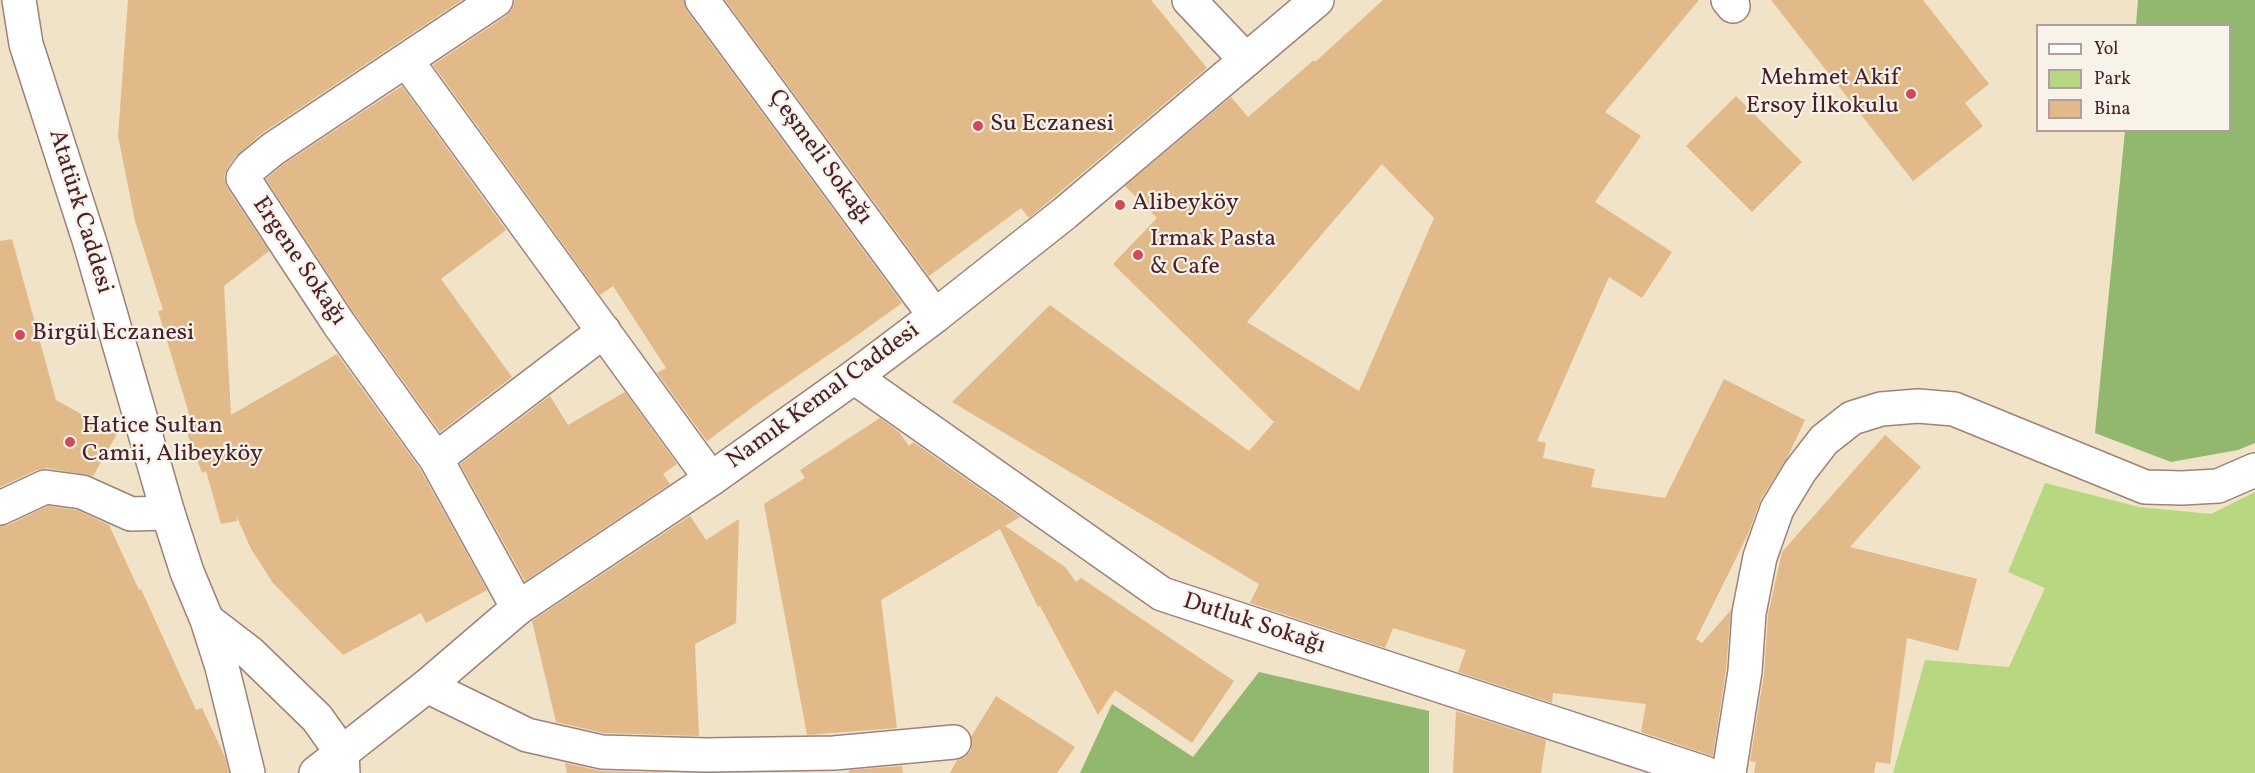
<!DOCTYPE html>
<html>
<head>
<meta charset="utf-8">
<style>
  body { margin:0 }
  #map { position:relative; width:2255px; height:773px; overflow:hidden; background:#f1e3c8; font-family:Vollkorn,serif }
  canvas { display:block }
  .legend { position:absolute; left:2036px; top:24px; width:195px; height:108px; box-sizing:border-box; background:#f7f3e8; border:2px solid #b29e9c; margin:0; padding:8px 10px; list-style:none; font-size:18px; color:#4a1f2b }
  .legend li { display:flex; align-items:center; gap:12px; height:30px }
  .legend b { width:30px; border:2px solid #b29e9c }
</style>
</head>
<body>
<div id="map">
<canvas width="2255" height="773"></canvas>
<ul class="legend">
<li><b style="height:8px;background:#fff"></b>Yol</li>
<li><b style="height:16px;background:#b7d880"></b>Park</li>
<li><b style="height:16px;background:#e2b988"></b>Bina</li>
</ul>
</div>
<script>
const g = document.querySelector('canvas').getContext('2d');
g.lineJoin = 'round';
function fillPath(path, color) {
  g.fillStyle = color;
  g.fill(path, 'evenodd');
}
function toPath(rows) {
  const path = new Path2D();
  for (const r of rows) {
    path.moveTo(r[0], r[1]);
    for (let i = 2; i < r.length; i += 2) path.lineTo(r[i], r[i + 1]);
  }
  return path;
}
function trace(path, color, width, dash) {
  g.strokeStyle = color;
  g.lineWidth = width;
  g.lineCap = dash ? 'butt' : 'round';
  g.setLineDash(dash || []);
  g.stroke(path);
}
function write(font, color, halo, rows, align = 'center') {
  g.font = font + ' Vollkorn,serif';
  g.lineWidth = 4.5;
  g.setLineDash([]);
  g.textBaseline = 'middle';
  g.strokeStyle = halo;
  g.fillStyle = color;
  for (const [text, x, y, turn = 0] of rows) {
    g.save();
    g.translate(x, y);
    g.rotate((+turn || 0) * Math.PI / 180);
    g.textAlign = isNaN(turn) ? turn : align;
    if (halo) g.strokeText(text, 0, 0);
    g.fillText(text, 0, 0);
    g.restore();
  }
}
fillPath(toPath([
  [2045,483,2139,507,2211,514,2255,492,2255,773,1893,773,1925,660,2009,667,2045,588,2008,572]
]), '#b7d880');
fillPath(toPath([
  [2138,0,2255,0,2255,443,2238,450,2171,462,2095,433,2125,131,2230,130,2230,26,2136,25],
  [1259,672,1429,711,1429,773,1080,773,1112,704,1193,757]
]), '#91b86e');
fillPath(toPath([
  [128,0,462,0,261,134,236,156,228,167,224,177,227,188,269,251,224,286,231,415,337,354,420,469,487,590,426,623,421,613,343,655,273,583,251,549,236,515,237,521,221,524,206,471,202,473,182,420,190,417,158,311,163,310,135,221,118,136],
  [515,0,684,0,687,11,902,303,849,341,762,400,707,441,657,373,666,368,613,286,600,295,433,65,506,16,512,9],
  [725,0,1151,0,1207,68,1029,218,1021,208,929,276],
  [1383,0,1699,0,1605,112,1641,136,1595,202,1672,252,1642,298,1609,277,1537,441,1546,443,1543,458,1595,469,1591,487,1665,498,1724,379,1805,420,1787,458,1761,499,1748,534,1696,639,1702,643,1731,610,1726,669,1713,756,1641,732,1646,704,1553,693,1552,703,1458,672,1466,650,1393,628,1385,648,1250,603,1259,584,952,402,1050,305,1249,451,1274,422,1113,264,1157,218,1125,186,1231,97,1248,117,1314,60,1315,62],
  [1382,164,1434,218,1359,391,1247,322],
  [1771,0,1923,0,1989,84,1965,103,1983,126,1913,181],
  [402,86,506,230,441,279,512,377,440,432,354,313,266,179,284,164],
  [1736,96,1802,162,1752,212,1686,146],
  [12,239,56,400,117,434,93,476,47,468,37,470,0,487,0,241],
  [625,392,677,464,663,474,670,484,525,581,460,464,550,396,568,425],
  [880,418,899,432,909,446,913,442,1020,517,1005,526,1065,567,1076,582,1081,578,1234,681,1192,743,1115,690,1098,715,1040,606,1038,607,1000,529,881,600,897,728,807,735,764,504,805,478,800,470],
  [1885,435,1921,467,1850,547,1977,579,1958,651,1907,638,1890,764,1876,762,1874,773,1754,773,1756,762,1750,761,1764,674,1768,615,1782,552],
  [48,506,77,510,109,525,139,590,141,589,196,710,202,708,225,757,229,773,0,773,0,526,8,525],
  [690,516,706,540,739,519,736,623,695,644,699,736,604,733,556,722,532,621],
  [996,696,1075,747,1057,773,950,773,957,760,965,757,971,750,971,737],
  [1456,711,1546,740,1541,773,1453,773],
  [565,763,601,771,680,773,567,773],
  [902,766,903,773,849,773,849,770]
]), '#e2b988');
const street = toPath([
  [496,0,273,149,251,167,243,178,339,324,436,459,518,608],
  [702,0,935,316],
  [1189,0,1246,60],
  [1728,0,1733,6],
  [406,60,711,479],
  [854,377,1162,594,1705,773],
  [436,459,604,331],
  [0,508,45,487,82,492,131,514,168,513],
  [427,686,527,735,602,752,706,755,834,753,954,742],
  [1729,773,1745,671,1749,613,1760,557,1777,509,1800,471,1824,440,1852,418,1881,409,1918,406,1954,409,2145,487,2182,488,2218,486,2255,470]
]);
const secondary = toPath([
  [19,0,26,44,90,243,168,513,187,572,207,620,222,667,248,773],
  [207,620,250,653,317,718,342,753,343,773],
  [316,773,427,686,518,608,711,479,854,377,935,316,1065,213,1317,0]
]);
trace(street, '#9e817a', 36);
trace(secondary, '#9e817a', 36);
trace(street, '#fff', 33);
trace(secondary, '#fff', 33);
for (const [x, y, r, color] of [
  [1911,94,6,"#d1495b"],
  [978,126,6,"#d1495b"],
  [1120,205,6,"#d1495b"],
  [1138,255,6,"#d1495b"],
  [20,335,6,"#d1495b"],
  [70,442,6,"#d1495b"]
]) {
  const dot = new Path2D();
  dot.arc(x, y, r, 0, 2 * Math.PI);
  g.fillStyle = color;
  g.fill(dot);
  trace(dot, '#f7f3e8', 2);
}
write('24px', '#4a1f2b', '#f7f3e8', [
  ["Mehmet Akif",1899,80,"right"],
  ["Ersoy İlkokulu",1899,108,"right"],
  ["Su Eczanesi",990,126],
  ["Alibeyköy",1132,205],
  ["Irmak Pasta",1150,241],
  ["& Cafe",1150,269],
  ["Birgül Eczanesi",32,335],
  ["Hatice Sultan",82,428],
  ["Camii, Alibeyköy",82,456]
], 'left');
write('24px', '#4a1f2b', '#f7f3e8', [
  ["Çeşmeli Sokağı",819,158,54],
  ["Atatürk Caddesi",79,212,73],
  ["Ergene Sokağı",298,262,56],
  ["Namık Kemal Caddesi",824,397,-36],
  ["Dutluk Sokağı",1254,625,18]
]);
</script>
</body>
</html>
